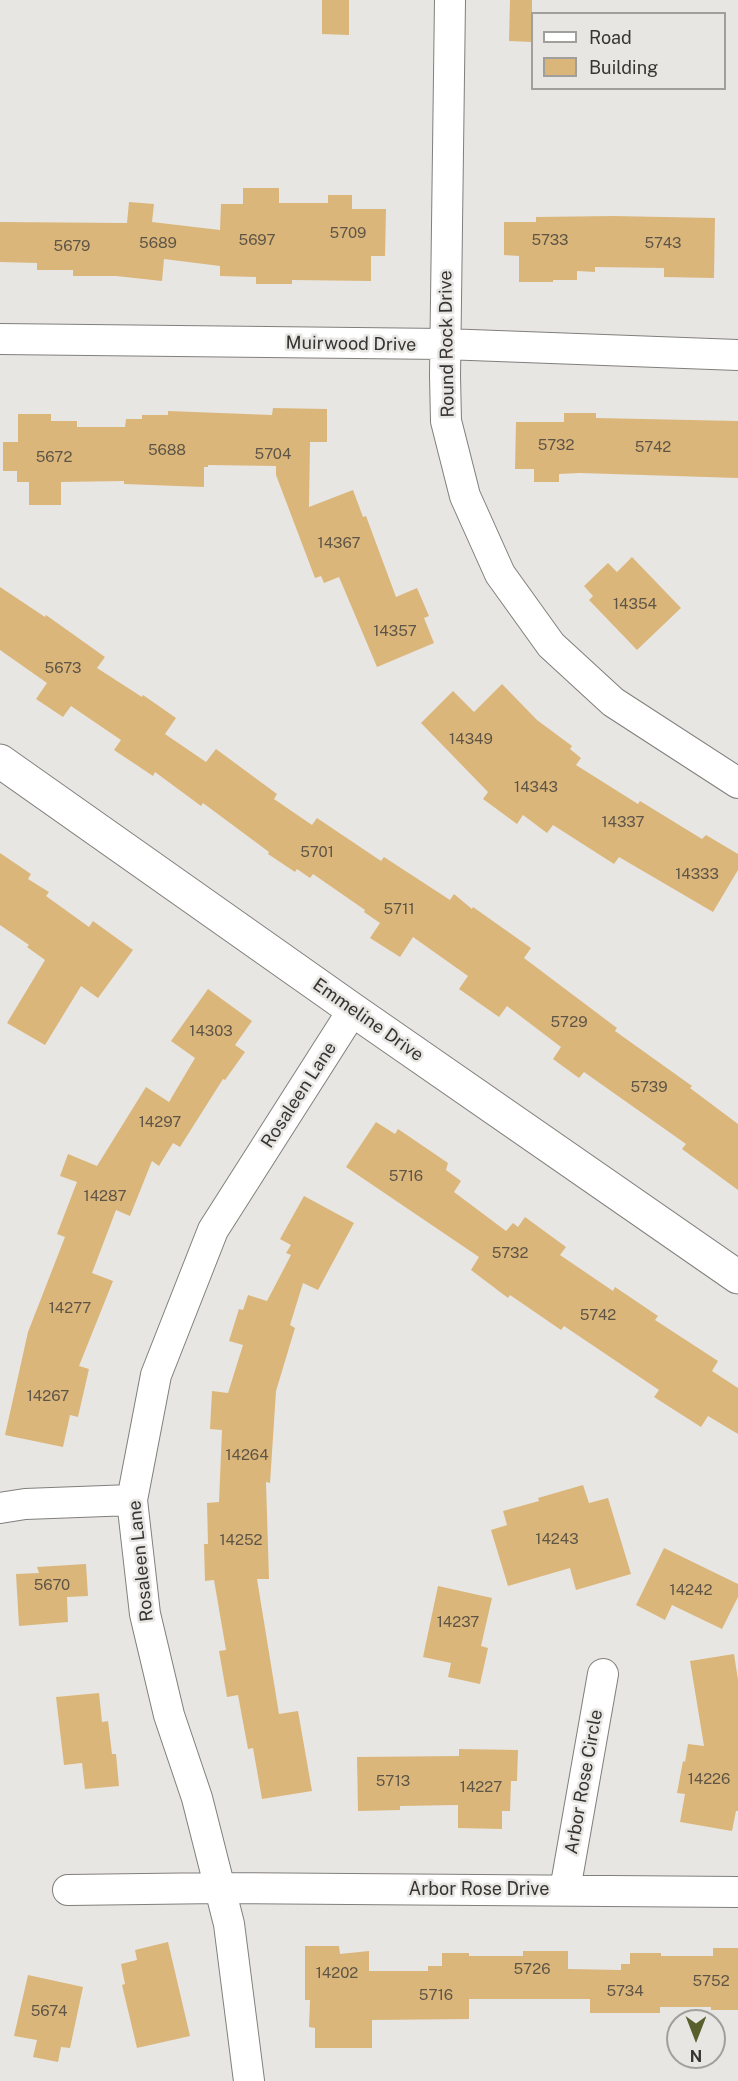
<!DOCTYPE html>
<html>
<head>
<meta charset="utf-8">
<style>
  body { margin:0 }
  #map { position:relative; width:738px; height:2081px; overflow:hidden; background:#e8e6e2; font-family:"Public Sans",sans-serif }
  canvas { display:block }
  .legend { position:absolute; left:531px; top:12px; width:195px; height:78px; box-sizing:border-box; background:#e8e6e2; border:2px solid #a19f9c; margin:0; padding:8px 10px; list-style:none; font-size:18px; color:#363534 }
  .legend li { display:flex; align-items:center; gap:12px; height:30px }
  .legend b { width:30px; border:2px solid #a19f9c }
  .north { position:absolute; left:666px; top:2009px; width:60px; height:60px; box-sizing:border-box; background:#e8e6e2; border:2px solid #a19f9c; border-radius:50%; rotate:180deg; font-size:16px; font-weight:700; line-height:24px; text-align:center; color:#363534 }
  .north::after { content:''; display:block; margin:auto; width:21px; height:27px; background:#595f2d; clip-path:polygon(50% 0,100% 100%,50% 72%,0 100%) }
</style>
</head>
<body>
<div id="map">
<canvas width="738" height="2081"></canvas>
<ul class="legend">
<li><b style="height:8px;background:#fff"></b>Road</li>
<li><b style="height:16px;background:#dbb67b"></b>Building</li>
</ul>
<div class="north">N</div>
</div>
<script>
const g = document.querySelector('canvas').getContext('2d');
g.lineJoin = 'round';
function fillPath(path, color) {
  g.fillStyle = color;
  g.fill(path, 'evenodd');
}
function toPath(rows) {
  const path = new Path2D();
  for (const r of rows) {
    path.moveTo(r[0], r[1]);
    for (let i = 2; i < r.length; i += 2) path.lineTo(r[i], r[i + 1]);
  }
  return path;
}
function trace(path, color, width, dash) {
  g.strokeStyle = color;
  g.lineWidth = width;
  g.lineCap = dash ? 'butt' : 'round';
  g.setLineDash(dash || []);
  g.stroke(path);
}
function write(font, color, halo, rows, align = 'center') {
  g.font = font + ' "Public Sans",sans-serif';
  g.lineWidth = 5;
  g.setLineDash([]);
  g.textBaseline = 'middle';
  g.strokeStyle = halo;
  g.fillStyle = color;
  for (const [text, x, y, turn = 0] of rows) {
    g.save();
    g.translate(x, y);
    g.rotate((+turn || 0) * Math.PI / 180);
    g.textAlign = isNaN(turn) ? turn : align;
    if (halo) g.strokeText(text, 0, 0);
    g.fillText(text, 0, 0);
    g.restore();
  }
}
fillPath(toPath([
  [322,0,349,0,349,35,322,34],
  [510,0,532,0,532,42,509,41],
  [243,188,279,188,279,203,328,203,328,195,352,195,352,209,386,209,385,256,371,256,371,281,292,280,292,284,256,284,256,277,220,276,220,266,164,259,162,281,116,276,73,276,73,270,37,270,37,263,0,262,0,222,127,223,129,202,154,204,152,222,220,230,221,204,243,204],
  [613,216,715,218,714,278,664,277,664,268,595,267,595,272,577,271,577,280,553,280,553,282,519,282,519,256,504,255,504,222,536,222,536,217],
  [273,408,327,409,327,442,310,442,309,507,353,490,363,517,366,516,396,597,417,588,429,616,424,618,434,643,377,667,339,577,324,583,321,576,315,578,276,475,276,466,208,465,208,467,204,467,204,487,124,484,124,481,61,482,61,505,29,505,29,482,17,482,17,471,3,471,3,442,18,442,18,414,51,414,51,421,77,421,77,427,125,427,126,419,142,419,142,415,168,415,168,411,272,415],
  [564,413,596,413,596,418,738,421,738,478,580,473,559,474,559,482,534,482,534,469,515,469,516,422,564,422],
  [632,557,681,608,637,650,589,600,593,596,584,586,608,563,617,572],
  [0,587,45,617,46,615,105,657,97,668,142,697,143,695,176,718,165,734,206,762,216,749,277,794,274,799,312,825,317,818,381,861,384,857,450,900,454,894,472,909,473,907,531,948,524,958,617,1028,615,1031,692,1086,690,1088,738,1124,738,1190,682,1149,686,1144,584,1072,579,1078,553,1059,561,1047,507,1006,499,1017,459,989,468,976,413,937,400,957,370,938,380,923,364,912,365,910,313,874,310,878,297,869,295,872,268,854,269,852,203,803,201,806,155,772,153,776,114,750,121,740,71,706,63,717,36,699,47,683,0,650],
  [502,684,537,720,572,746,570,749,581,758,576,765,638,804,640,801,702,839,706,835,738,854,738,870,713,912,619,857,614,864,553,825,547,833,523,815,517,824,483,799,488,792,421,723,453,691,474,712],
  [0,853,31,874,28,879,49,892,46,896,89,927,93,921,133,950,98,998,81,986,45,1045,7,1023,45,960,27,947,29,945,0,925],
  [208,989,252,1021,235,1045,245,1052,225,1080,223,1079,180,1147,173,1143,159,1166,152,1161,130,1216,116,1210,92,1273,113,1281,79,1366,89,1369,78,1417,70,1415,63,1447,5,1435,28,1332,65,1237,57,1234,77,1182,60,1176,68,1154,97,1166,146,1087,169,1102,195,1058,171,1041],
  [376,1122,395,1134,398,1129,448,1163,446,1170,461,1181,454,1192,506,1231,513,1223,518,1227,525,1217,566,1247,560,1255,613,1291,615,1287,658,1316,655,1320,718,1361,712,1371,738,1388,738,1434,708,1416,701,1427,654,1397,659,1390,564,1326,561,1330,510,1295,508,1298,471,1270,479,1257,346,1167],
  [304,1196,354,1223,318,1290,303,1283,290,1325,295,1328,276,1391,270,1483,266,1482,269,1579,257,1579,279,1714,298,1711,312,1791,262,1799,253,1748,248,1749,238,1695,227,1697,219,1651,226,1650,214,1580,205,1581,204,1544,208,1544,207,1503,219,1502,222,1430,210,1429,212,1391,228,1393,243,1345,229,1341,239,1309,243,1310,248,1295,267,1301,291,1255,286,1253,291,1245,280,1239],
  [583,1485,589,1503,608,1498,631,1574,576,1590,570,1568,508,1586,491,1530,507,1525,503,1511,539,1501,538,1498],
  [664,1548,738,1584,738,1597,722,1629,672,1605,665,1620,636,1605],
  [86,1564,88,1596,67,1597,68,1622,19,1626,16,1574,39,1573,37,1567],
  [438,1586,492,1598,481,1646,488,1648,480,1684,448,1677,451,1663,423,1657],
  [734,1654,738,1680,738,1811,736,1811,732,1831,680,1822,685,1794,677,1793,683,1761,685,1762,688,1744,704,1746,690,1661],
  [99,1693,102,1722,108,1721,112,1754,116,1754,119,1786,85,1789,82,1763,64,1765,56,1697],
  [459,1749,518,1750,517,1781,511,1781,510,1811,502,1811,502,1829,458,1828,458,1805,400,1806,400,1810,358,1811,357,1757,459,1756],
  [168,1942,190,2036,137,2048,122,1985,125,1984,121,1964,137,1960,135,1950],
  [305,1946,339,1946,340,1954,369,1951,369,1971,428,1971,428,1966,442,1966,442,1953,469,1953,469,1956,523,1956,523,1951,568,1951,568,1969,621,1970,621,1964,630,1964,630,1953,661,1953,661,1956,713,1956,713,1948,738,1948,738,2010,711,2010,711,2007,660,2007,660,2013,590,2013,590,1999,469,1999,469,2019,372,2020,372,2048,315,2048,315,2028,309,2027,310,2000,305,2000],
  [28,1975,83,1987,70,2048,61,2047,58,2062,33,2057,37,2040,14,2036]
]), '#dbb67b');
const minor = toPath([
  [450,0,445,376,446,421,465,496,500,574,551,645,613,702,738,783],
  [0,339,444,344,738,355],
  [0,1508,25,1504,132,1500],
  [68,1890,220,1888,738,1892],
  [565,1890,603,1674],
  [249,2081,229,1924,197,1798,169,1715,145,1614,132,1500,156,1375,213,1230,353,1010]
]);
const tertiary = toPath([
  [0,761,353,1010,738,1277]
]);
trace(minor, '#817f7c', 32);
trace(tertiary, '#817f7c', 35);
trace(minor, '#fff', 30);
trace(tertiary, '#fff', 33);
write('15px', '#5f5546', null, [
  ["5709",348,233],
  ["5697",257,240],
  ["5733",550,240],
  ["5689",158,243],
  ["5743",663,243],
  ["5679",72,246],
  ["5732",556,445],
  ["5742",653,447],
  ["5688",167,450],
  ["5704",273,454],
  ["5672",54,457],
  ["14367",339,543],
  ["14354",635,604],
  ["14357",395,631],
  ["5673",63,668],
  ["14349",471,739],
  ["14343",536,787],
  ["14337",623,822],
  ["5701",317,852],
  ["14333",697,874],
  ["5711",399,909],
  ["5729",569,1022],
  ["14303",211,1031],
  ["5739",649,1087],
  ["14297",160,1122],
  ["5716",406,1176],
  ["14287",105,1196],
  ["5732",510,1253],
  ["14277",70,1308],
  ["5742",598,1315],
  ["14267",48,1396],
  ["14264",247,1455],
  ["14243",557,1539],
  ["14252",241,1540],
  ["5670",52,1585],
  ["14242",691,1590],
  ["14237",458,1622],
  ["14226",709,1779],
  ["5713",393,1781],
  ["14227",481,1787],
  ["5726",532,1969],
  ["14202",337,1973],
  ["5752",711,1981],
  ["5734",625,1991],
  ["5716",436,1995],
  ["5674",49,2011]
]);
write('18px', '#363534', '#e8e6e2', [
  ["Muirwood Drive",351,344,1],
  ["Round Rock Drive",447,344,-91],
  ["Emmeline Drive",368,1020,35],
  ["Rosaleen Lane",299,1095,-57],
  ["Rosaleen Lane",141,1561,-96],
  ["Arbor Rose Circle",584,1782,-80],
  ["Arbor Rose Drive",479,1889]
]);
</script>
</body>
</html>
